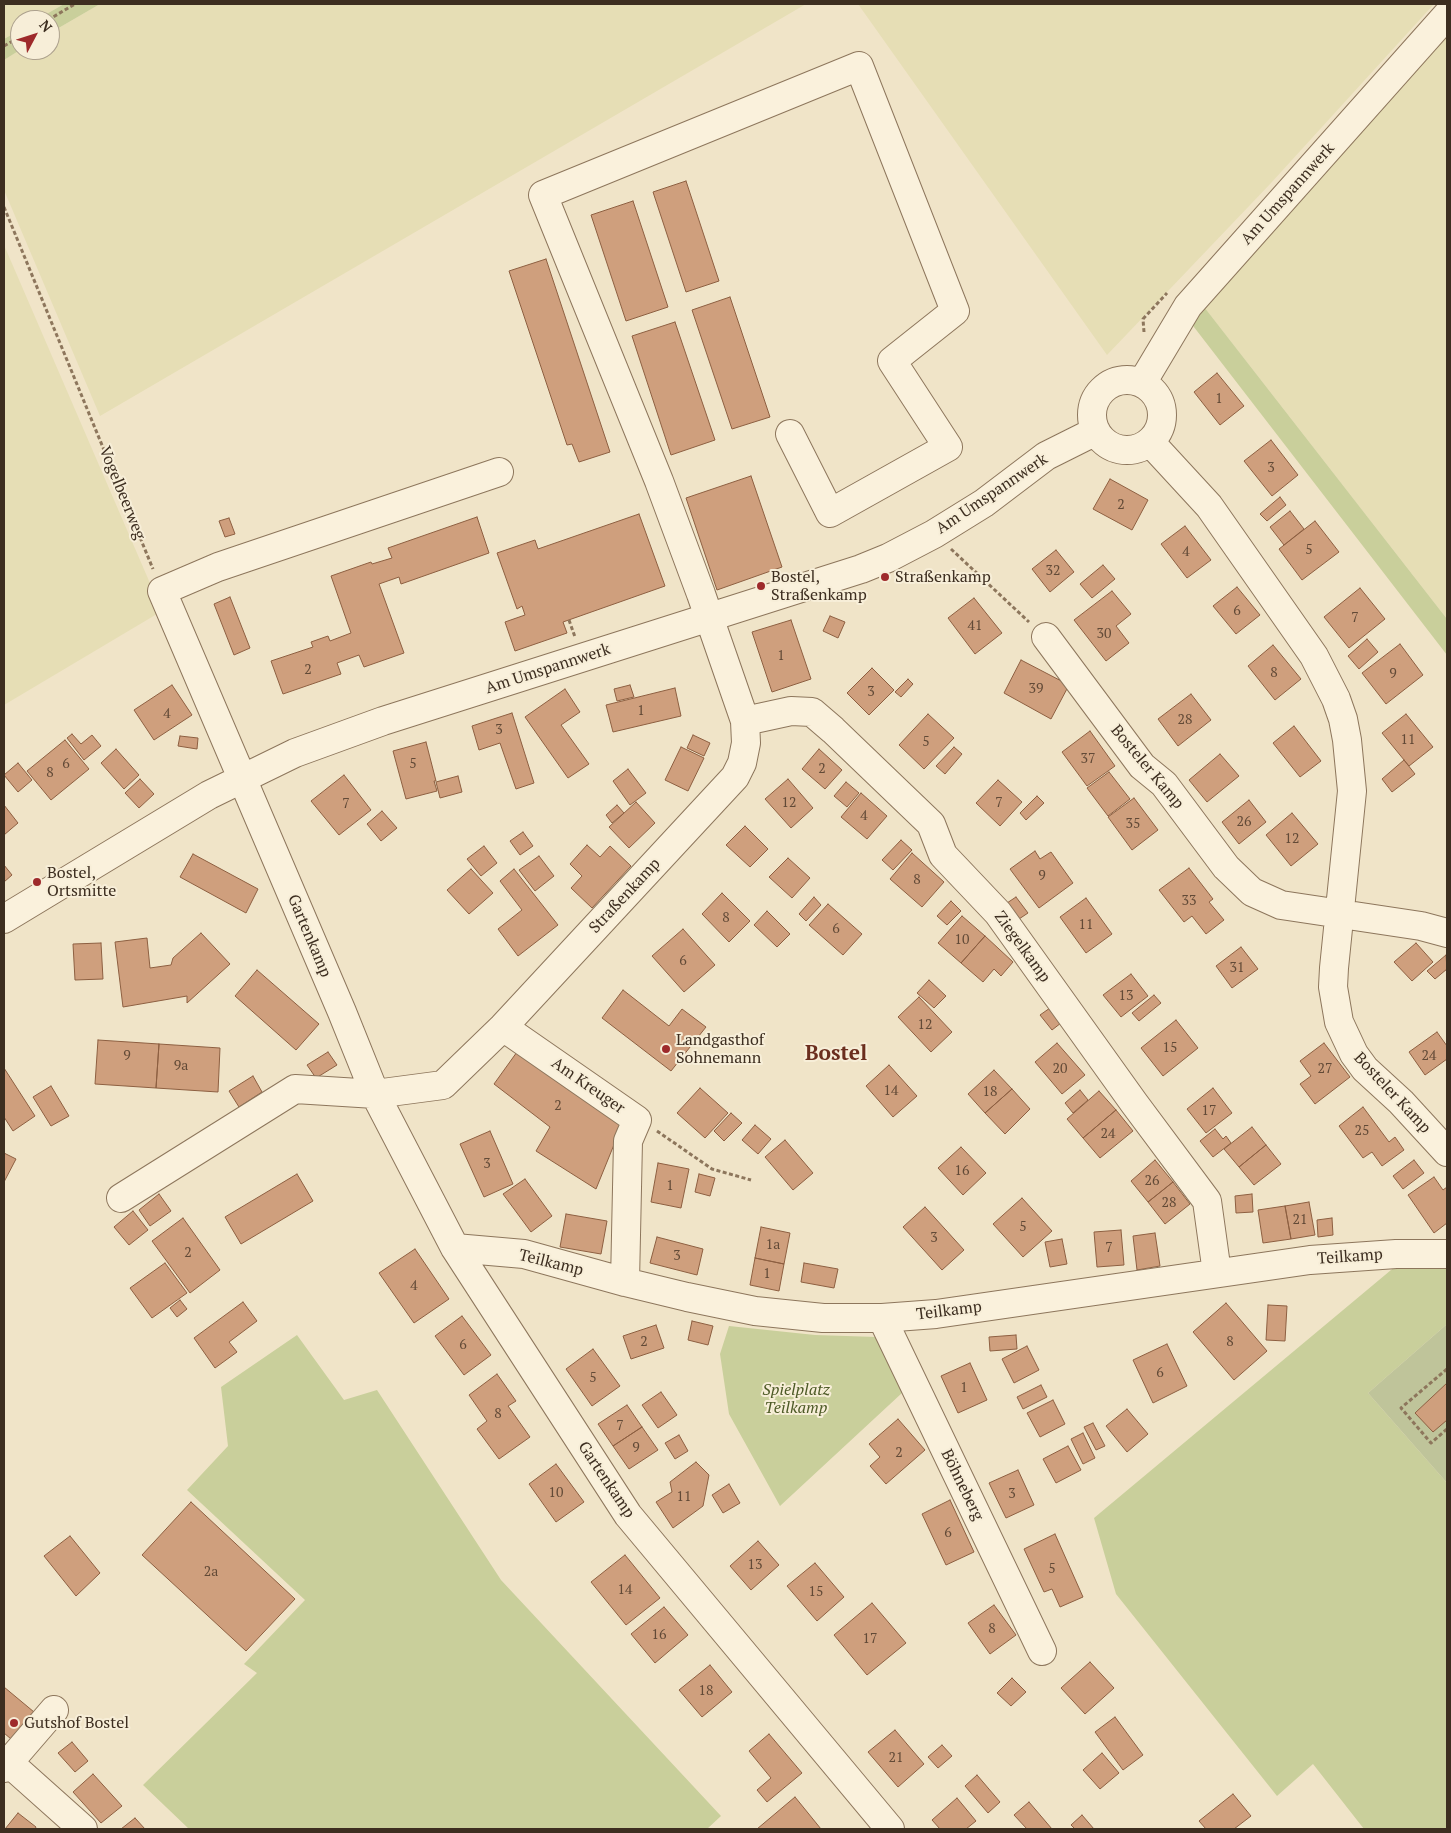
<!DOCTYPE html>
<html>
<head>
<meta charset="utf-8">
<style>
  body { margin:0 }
  #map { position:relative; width:1451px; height:1833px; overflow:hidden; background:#f0e4c8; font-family:"PT Serif",serif }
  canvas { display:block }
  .frame { position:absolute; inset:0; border:5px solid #3d2e20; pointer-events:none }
  .north { position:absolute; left:10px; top:10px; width:50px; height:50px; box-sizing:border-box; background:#f7eed8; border:1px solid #ada18e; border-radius:50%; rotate:50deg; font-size:14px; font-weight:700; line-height:20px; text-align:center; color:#3d2e20 }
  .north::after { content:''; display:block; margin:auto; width:18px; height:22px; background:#9e2a2b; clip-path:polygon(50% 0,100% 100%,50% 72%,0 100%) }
</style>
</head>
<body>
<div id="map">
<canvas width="1451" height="1833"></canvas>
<div class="frame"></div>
<div class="north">N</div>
</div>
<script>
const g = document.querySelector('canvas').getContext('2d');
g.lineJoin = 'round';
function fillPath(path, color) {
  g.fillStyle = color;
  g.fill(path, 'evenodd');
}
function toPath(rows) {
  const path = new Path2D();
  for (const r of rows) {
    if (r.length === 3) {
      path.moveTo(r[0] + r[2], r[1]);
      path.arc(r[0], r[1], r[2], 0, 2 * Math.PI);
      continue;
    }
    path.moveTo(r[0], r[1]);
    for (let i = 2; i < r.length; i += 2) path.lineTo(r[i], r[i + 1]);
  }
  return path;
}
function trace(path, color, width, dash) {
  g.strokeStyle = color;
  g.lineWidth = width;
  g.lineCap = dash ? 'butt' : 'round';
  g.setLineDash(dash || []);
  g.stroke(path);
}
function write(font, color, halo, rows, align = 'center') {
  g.font = font + ' "PT Serif",serif';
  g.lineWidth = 4;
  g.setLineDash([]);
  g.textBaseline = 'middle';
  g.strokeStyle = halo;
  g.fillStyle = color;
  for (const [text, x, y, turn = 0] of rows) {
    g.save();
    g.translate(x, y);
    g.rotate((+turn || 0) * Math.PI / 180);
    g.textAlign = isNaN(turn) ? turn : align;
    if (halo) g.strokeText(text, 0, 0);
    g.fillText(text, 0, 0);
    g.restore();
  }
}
fillPath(toPath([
  [4,4,64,4,36,20,20,20,20,30,4,39],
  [100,4,806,4,100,416,4,190,4,60,20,50,50,50,50,33],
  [858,4,1434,4,1271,183,1107,355],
  [1447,28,1447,619,1201,303],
  [4,245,162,611,4,705]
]), '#e6deb5');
fillPath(toPath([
  [64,4,100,4,50,33,50,20,36,20],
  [20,30,20,50,4,60,4,39],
  [1201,303,1447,619,1447,655,1187,318],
  [1397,1265,1447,1265,1447,1324,1368,1393,1447,1483,1447,1829,1364,1829,1313,1764,1277,1796,1116,1594,1094,1518],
  [729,1326,815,1335,877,1337,902,1393,780,1506,729,1414,720,1354],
  [297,1335,344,1400,377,1390,501,1580,721,1816,707,1829,189,1829,143,1785,257,1673,244,1664,305,1600,187,1490,228,1446,221,1387]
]), '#c9cf9b');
fillPath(toPath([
  [1447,1324,1447,1483,1368,1393]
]), '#bfc49a');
const building = toPath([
  [686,181,719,281,686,292,653,192,686,181],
  [633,201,668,307,626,321,591,215,633,201],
  [546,259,610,452,579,462,572,444,567,445,509,271,546,259],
  [730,297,770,417,732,429,692,310,730,297],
  [675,322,715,440,671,455,632,336,675,322],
  [1217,373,1244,406,1220,425,1194,392,1217,373],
  [1271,440,1298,475,1272,496,1244,461,1271,440],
  [751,476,782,567,717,590,686,498,751,476],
  [1110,479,1148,500,1132,530,1093,509,1110,479],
  [1280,497,1286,505,1267,521,1260,514,1280,497],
  [1290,511,1304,529,1284,545,1270,527,1290,511],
  [639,514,665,586,563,622,567,633,515,651,505,622,525,615,522,606,517,609,497,553,535,540,538,549,639,514],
  [477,517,489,553,401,584,399,577,379,584,404,653,364,667,359,655,337,663,341,674,283,694,271,661,313,647,311,642,328,636,330,641,351,633,331,576,371,562,372,564,392,558,388,548,477,517],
  [229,518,235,534,225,537,219,521,229,518],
  [1315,521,1339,552,1302,580,1279,549,1315,521],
  [1185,526,1211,560,1187,578,1161,544,1185,526],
  [1056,550,1074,572,1050,592,1032,569,1056,550],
  [1103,565,1115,579,1092,598,1080,584,1103,565],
  [1237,587,1260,615,1236,634,1213,606,1237,587],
  [1360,588,1385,619,1349,648,1324,617,1360,588],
  [1112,591,1131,614,1116,626,1129,643,1106,661,1074,620,1112,591],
  [230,597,250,648,234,655,214,604,230,597],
  [974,598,1002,633,975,654,948,618,974,598],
  [830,616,845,622,838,638,823,631,830,616],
  [791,620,811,679,772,692,752,632,791,620],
  [1367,639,1378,652,1359,669,1348,656,1367,639],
  [1400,644,1423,675,1386,704,1362,673,1400,644],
  [1273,645,1301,679,1275,700,1248,666,1273,645],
  [1021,660,1069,685,1051,719,1004,693,1021,660],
  [872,668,894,690,869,715,847,693,872,668],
  [908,679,913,684,901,697,895,692,908,679],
  [172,685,192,715,154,740,134,710,172,685],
  [630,685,634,697,617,701,614,689,630,685],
  [675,688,681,716,613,732,606,705,675,688],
  [565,689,580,712,561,725,589,764,568,778,525,717,565,689],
  [1191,694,1211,720,1178,746,1158,719,1191,694],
  [512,713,534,783,516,789,500,743,479,750,472,726,512,713],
  [928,714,954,738,924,769,899,745,928,714],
  [1406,714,1433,747,1409,766,1382,733,1406,714],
  [1294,726,1321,761,1300,777,1273,743,1294,726],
  [1090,731,1115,766,1087,786,1062,752,1090,731],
  [72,734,81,744,92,735,101,746,84,760,67,738,72,734],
  [693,735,710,743,704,756,687,748,693,735],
  [180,736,198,738,197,749,178,746,180,736],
  [65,740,89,769,51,800,27,771,65,740],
  [426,742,436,781,434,781,437,791,406,799,393,751,426,742],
  [681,747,704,758,688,791,665,780,681,747],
  [954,747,962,754,945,774,936,766,954,747],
  [116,749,139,775,124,789,101,763,116,749],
  [819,749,842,770,825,789,802,769,819,749],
  [1220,754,1239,776,1207,802,1189,780,1220,754],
  [1404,760,1415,774,1392,792,1382,779,1404,760],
  [18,763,32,780,18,792,4,775,18,763],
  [628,769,646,793,630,805,613,781,628,769],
  [1109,772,1130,799,1108,816,1087,788,1109,772],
  [344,775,371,810,339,835,311,801,344,775],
  [458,776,462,792,440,798,436,782,458,776],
  [140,779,154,794,139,808,125,793,140,779],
  [788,779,813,808,791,828,765,799,788,779],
  [998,780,1022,802,1000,826,976,803,998,780],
  [846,782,859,793,847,807,834,796,846,782],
  [861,793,887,816,867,839,841,817,861,793],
  [1037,796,1044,803,1026,820,1020,813,1037,796],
  [1134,798,1158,830,1132,850,1108,817,1134,798],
  [1249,800,1266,822,1239,844,1222,822,1249,800],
  [636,802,655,823,629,848,609,827,636,802],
  [4,805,18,823,4,835,4,805],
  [617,805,624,813,612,823,606,815,617,805],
  [382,811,397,828,381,841,367,824,382,811],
  [1292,813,1318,844,1291,866,1266,835,1292,813],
  [745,826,768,849,750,867,726,845,745,826],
  [523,832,533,846,520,855,510,841,523,832],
  [901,840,912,850,893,870,882,860,901,840],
  [587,845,600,857,610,846,631,866,592,908,571,888,582,876,570,864,587,845],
  [484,846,497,863,481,876,467,859,484,846],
  [1035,851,1040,859,1051,852,1073,883,1039,908,1010,869,1035,851],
  [912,853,944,882,922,907,890,879,912,853],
  [193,854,258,889,246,913,180,877,193,854],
  [539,856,554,876,535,891,519,870,539,856],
  [788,858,810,878,792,898,769,877,788,858],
  [4,865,12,875,4,882,4,865],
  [1189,868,1213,899,1209,902,1224,920,1206,934,1192,916,1184,922,1159,890,1189,868],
  [471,869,493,893,469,914,447,890,471,869],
  [514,869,558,925,518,956,498,929,522,910,500,881,514,869],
  [722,893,750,921,729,942,702,914,722,893],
  [814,897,821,905,806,921,799,914,814,897],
  [1016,897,1028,913,1016,921,1004,905,1016,897],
  [1086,898,1112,934,1086,953,1060,917,1086,898],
  [951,901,961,911,947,925,937,916,951,901],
  [828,904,862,934,843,955,809,925,828,904],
  [767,911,790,934,777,947,754,925,767,911],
  [962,916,985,936,961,963,938,943,962,916],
  [683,929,715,965,684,992,652,956,683,929],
  [201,933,230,964,187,1003,187,996,123,1007,115,942,147,938,150,968,171,965,173,958,201,933],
  [985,936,1013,962,1001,976,994,969,983,982,961,963,985,936],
  [101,943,103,979,75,980,73,944,101,943],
  [1416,943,1433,962,1412,981,1394,962,1416,943],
  [1241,947,1258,969,1232,988,1216,966,1241,947],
  [1446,955,1447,969,1435,979,1427,971,1446,955],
  [257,970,319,1024,296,1050,235,996,257,970],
  [1131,974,1148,996,1121,1017,1103,995,1131,974],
  [929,980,946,996,934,1008,917,993,929,980],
  [623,990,669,1026,682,1009,706,1027,671,1071,602,1018,623,990],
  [1154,995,1161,1003,1139,1021,1132,1013,1154,995],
  [919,997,952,1032,931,1052,898,1017,919,997],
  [1050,1008,1061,1023,1052,1030,1040,1015,1050,1008],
  [1176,1020,1198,1048,1163,1076,1141,1048,1176,1020],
  [1437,1032,1447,1046,1447,1059,1425,1075,1409,1052,1437,1032],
  [98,1040,159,1044,156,1088,95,1084,98,1040],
  [1057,1043,1085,1075,1062,1094,1035,1062,1057,1043],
  [1324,1043,1350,1077,1315,1104,1300,1084,1311,1076,1300,1061,1324,1043],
  [159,1044,220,1048,218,1092,156,1088,159,1044],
  [328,1052,337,1065,316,1078,307,1065,328,1052],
  [517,1052,566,1088,622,1125,596,1189,536,1151,550,1127,494,1084,517,1052],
  [889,1065,917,1096,893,1117,866,1086,889,1065],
  [4,1068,35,1116,13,1131,4,1117,4,1068],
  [994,1070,1012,1089,985,1113,968,1094,994,1070],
  [253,1076,262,1092,239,1107,229,1091,253,1076],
  [51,1086,69,1116,51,1126,33,1097,51,1086],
  [700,1088,728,1113,705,1138,677,1113,700,1088],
  [1213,1088,1232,1113,1206,1133,1187,1109,1213,1088],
  [1012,1089,1030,1109,1005,1134,985,1113,1012,1089],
  [1080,1090,1088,1100,1073,1113,1065,1103,1080,1090],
  [1099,1091,1116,1110,1083,1138,1067,1119,1099,1091],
  [1363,1107,1389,1142,1395,1137,1404,1150,1382,1166,1372,1152,1363,1158,1339,1126,1363,1107],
  [1116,1110,1133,1131,1100,1158,1083,1138,1116,1110],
  [731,1113,742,1123,724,1141,714,1131,731,1113],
  [755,1125,771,1139,758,1154,742,1140,755,1125],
  [1252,1127,1266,1145,1239,1167,1224,1149,1252,1127],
  [1215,1129,1223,1139,1226,1136,1231,1143,1213,1157,1200,1141,1215,1129],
  [490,1131,513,1184,484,1197,460,1144,490,1131],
  [785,1140,813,1173,793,1190,765,1157,785,1140],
  [1266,1145,1281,1164,1254,1185,1239,1167,1266,1145],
  [961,1147,986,1173,963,1195,938,1168,961,1147],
  [4,1153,16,1159,4,1182,4,1153],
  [1155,1160,1173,1182,1148,1202,1131,1181,1155,1160],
  [1414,1160,1424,1173,1403,1189,1393,1176,1414,1160],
  [658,1163,689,1169,681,1208,651,1202,658,1163],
  [297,1174,313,1201,241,1244,225,1217,297,1174],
  [699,1174,715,1178,710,1196,695,1192,699,1174],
  [1434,1177,1443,1190,1447,1187,1447,1223,1434,1233,1408,1195,1434,1177],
  [525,1179,552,1216,531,1232,503,1194,525,1179],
  [1173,1182,1190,1204,1165,1224,1148,1202,1173,1182],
  [159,1194,171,1211,150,1226,139,1210,159,1194],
  [1252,1194,1253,1212,1236,1213,1235,1196,1252,1194],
  [1022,1198,1052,1231,1023,1257,993,1224,1022,1198],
  [1309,1202,1315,1235,1291,1239,1285,1206,1309,1202],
  [1285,1206,1291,1239,1263,1243,1258,1210,1285,1206],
  [925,1207,964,1250,942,1270,903,1227,925,1207],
  [133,1211,148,1230,129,1245,114,1227,133,1211],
  [566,1214,607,1221,601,1254,560,1247,566,1214],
  [183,1218,220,1270,190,1293,152,1241,183,1218],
  [1332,1218,1333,1235,1318,1237,1317,1220,1332,1218],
  [761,1227,790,1233,784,1264,755,1258,761,1227],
  [1121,1230,1124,1265,1097,1267,1094,1232,1121,1230],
  [1155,1233,1160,1266,1137,1270,1133,1236,1155,1233],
  [657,1237,703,1249,697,1275,650,1263,657,1237],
  [1062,1239,1067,1264,1050,1267,1045,1242,1062,1239],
  [415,1249,449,1299,414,1323,379,1273,415,1249],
  [755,1258,784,1264,779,1291,750,1285,755,1258],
  [165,1263,187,1293,152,1318,130,1288,165,1263],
  [804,1263,838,1269,834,1288,801,1282,804,1263],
  [180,1300,187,1309,177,1317,170,1308,180,1300],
  [243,1302,257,1321,229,1342,237,1352,215,1368,194,1338,243,1302],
  [1226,1303,1267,1351,1234,1380,1193,1332,1226,1303],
  [1268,1305,1287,1306,1285,1341,1266,1340,1268,1305],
  [462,1316,491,1355,464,1375,435,1336,462,1316],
  [692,1321,713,1326,708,1345,688,1340,692,1321],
  [656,1325,664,1348,631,1359,623,1336,656,1325],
  [1016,1335,1017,1349,990,1351,989,1337,1016,1335],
  [1167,1344,1187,1386,1153,1403,1133,1360,1167,1344],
  [1027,1346,1039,1370,1014,1383,1002,1359,1027,1346],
  [593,1349,620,1386,592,1406,566,1369,593,1349],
  [970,1363,987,1400,958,1413,941,1376,970,1363],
  [497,1374,516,1401,508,1406,530,1437,499,1459,477,1429,487,1421,469,1395,497,1374],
  [1447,1383,1447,1420,1433,1432,1415,1413,1447,1383],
  [1041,1385,1047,1397,1023,1409,1017,1397,1041,1385],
  [661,1392,677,1415,658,1428,642,1405,661,1392],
  [1053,1400,1065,1424,1040,1437,1027,1413,1053,1400],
  [627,1405,642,1427,613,1446,598,1424,627,1405],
  [1127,1409,1148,1434,1127,1452,1106,1426,1127,1409],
  [898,1419,925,1450,886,1484,870,1466,880,1457,869,1444,898,1419],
  [1093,1423,1105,1446,1096,1450,1084,1427,1093,1423],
  [642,1427,658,1450,629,1469,613,1446,642,1427],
  [1083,1433,1095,1458,1083,1464,1071,1439,1083,1433],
  [679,1435,688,1451,675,1459,665,1443,679,1435],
  [1068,1446,1081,1470,1056,1483,1043,1459,1068,1446],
  [696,1462,709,1475,703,1506,673,1528,656,1502,672,1492,670,1482,696,1462],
  [556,1464,584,1502,556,1522,529,1484,556,1464],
  [1018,1470,1034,1505,1006,1518,989,1483,1018,1470],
  [729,1484,740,1503,723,1513,712,1495,729,1484],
  [950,1500,974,1552,946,1565,922,1514,950,1500],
  [191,1502,295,1599,246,1651,142,1555,191,1502],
  [1055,1534,1083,1597,1060,1607,1052,1589,1044,1592,1024,1549,1055,1534],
  [70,1536,100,1573,76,1596,44,1556,70,1536],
  [758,1541,779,1565,751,1590,730,1566,758,1541],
  [625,1555,660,1598,626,1625,591,1582,625,1555],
  [815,1563,844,1597,817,1621,787,1586,815,1563],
  [872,1603,906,1643,867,1675,834,1635,872,1603],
  [994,1605,1016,1635,990,1654,968,1623,994,1605],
  [664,1607,688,1635,655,1663,631,1634,664,1607],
  [1090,1662,1114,1688,1085,1714,1061,1688,1090,1662],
  [710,1665,732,1692,702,1717,679,1690,710,1665],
  [1012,1678,1026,1692,1011,1706,997,1693,1012,1678],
  [4,1687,34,1712,11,1739,4,1733,4,1687],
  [1115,1717,1143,1755,1123,1770,1095,1732,1115,1717],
  [895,1730,924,1764,898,1787,868,1752,895,1730],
  [769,1734,802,1773,767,1802,757,1790,771,1778,749,1751,769,1734],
  [72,1742,88,1761,75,1772,58,1753,72,1742],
  [942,1745,952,1756,938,1768,928,1757,942,1745],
  [1102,1753,1119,1773,1100,1789,1083,1770,1102,1753],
  [93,1774,122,1806,101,1823,73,1792,93,1774],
  [977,1775,1000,1802,988,1813,965,1786,977,1775],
  [1233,1794,1251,1816,1234,1829,1206,1829,1199,1821,1233,1794],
  [795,1797,821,1829,757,1829,795,1797],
  [957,1798,976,1821,966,1829,940,1829,932,1820,957,1798],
  [1029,1802,1052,1829,1027,1829,1014,1815,1029,1802],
  [18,1813,36,1827,35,1829,5,1829,18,1813],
  [1082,1815,1094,1829,1075,1829,1071,1825,1082,1815],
  [135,1818,145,1829,121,1829,135,1818]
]);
fillPath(building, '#cf9f7d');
trace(building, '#8d5f41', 1);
const minor = toPath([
  [1127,415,35],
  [1142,383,1188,306,1447,15],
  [1150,442,1209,506,1314,656,1336,699,1343,719,1347,740,1352,791,1334,968,1333,987,1339,1022,1354,1054,1365,1069,1401,1102,1447,1152],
  [499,472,218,567,162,591,342,1012,375,1094,455,1248,628,1515,890,1829],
  [1046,637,1142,766,1164,784,1226,867,1252,892,1281,905,1421,926,1447,933],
  [745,721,791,711,812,712,833,730,931,824,943,855,998,913,1134,1103,1207,1201,1217,1273],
  [4,919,209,795,295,753,383,721,861,569,888,558,934,534,984,503,1046,456,1096,431],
  [503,1027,637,1120,628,1141,625,1282],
  [121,1198,295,1089,375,1094,443,1085,503,1027,735,777,742,763,746,743,745,721,701,594,659,481,543,195,859,66,955,311,892,361,948,447,830,513,790,434],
  [455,1248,524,1254,625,1282,687,1297,755,1311,823,1318,882,1318,936,1314,1310,1260,1396,1254,1447,1254],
  [882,1318,1042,1651],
  [8,1762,83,1829],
  [4,1768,54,1710]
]);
trace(minor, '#8d765c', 30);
trace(toPath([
  [48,20,75,4],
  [4,46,20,37],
  [4,207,153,569],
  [1144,332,1143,319,1167,293],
  [951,549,1029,622],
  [569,620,575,637],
  [657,1131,712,1169,751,1180],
  [1447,1369,1401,1408,1431,1443,1447,1429]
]), '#8d765c', 3, [4, 2.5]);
trace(minor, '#faf1dc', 28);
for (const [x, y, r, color] of [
  [885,577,5,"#9e2a2b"],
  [761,586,5,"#9e2a2b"],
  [37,882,5,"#9e2a2b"],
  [666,1049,5,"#9e2a2b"],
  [14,1723,5,"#9e2a2b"]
]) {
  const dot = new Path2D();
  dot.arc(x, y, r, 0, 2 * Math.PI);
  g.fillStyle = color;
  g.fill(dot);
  trace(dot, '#f7eed8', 2);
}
write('14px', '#624a37', null, [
  ["1",1219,399],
  ["3",1271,468],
  ["2",1121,505],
  ["5",1309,550],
  ["4",1186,552],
  ["32",1053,571],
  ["6",1237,611],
  ["7",1355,618],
  ["41",975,626],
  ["30",1104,634],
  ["1",781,656],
  ["2",308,670],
  ["8",1274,673],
  ["9",1393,674],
  ["39",1036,689],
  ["3",871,692],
  ["1",641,711],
  ["4",167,714],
  ["28",1185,720],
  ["3",499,730],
  ["11",1408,740],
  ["5",926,742],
  ["37",1088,759],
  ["6",66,764],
  ["5",413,764],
  ["2",822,769],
  ["8",50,773],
  ["12",789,803],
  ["7",999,803],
  ["7",346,804],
  ["4",864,816],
  ["26",1244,822],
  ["35",1133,824],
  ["12",1292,839],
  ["9",1042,876],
  ["8",917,880],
  ["33",1189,901],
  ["8",726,918],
  ["11",1086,925],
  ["6",836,929],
  ["10",962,940],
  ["6",683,961],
  ["31",1237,968],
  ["13",1126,996],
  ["12",925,1025],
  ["15",1170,1048],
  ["9",127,1056],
  ["24",1429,1056],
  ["9a",181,1066],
  ["20",1060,1069],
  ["27",1325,1069],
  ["14",891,1091],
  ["18",990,1092],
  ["2",558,1106],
  ["17",1209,1111],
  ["25",1362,1131],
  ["24",1108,1134],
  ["3",487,1164],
  ["16",962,1171],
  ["26",1152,1181],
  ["1",670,1186],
  ["28",1169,1203],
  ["21",1300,1220],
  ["5",1023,1227],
  ["3",934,1238],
  ["1a",773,1245],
  ["7",1109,1248],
  ["2",188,1253],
  ["3",677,1256],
  ["1",767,1274],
  ["4",414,1286],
  ["2",644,1342],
  ["8",1230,1342],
  ["6",463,1345],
  ["6",1160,1373],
  ["5",593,1378],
  ["1",964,1388],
  ["8",498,1414],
  ["7",620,1426],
  ["9",636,1448],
  ["2",899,1453],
  ["10",556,1493],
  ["3",1012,1494],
  ["11",684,1497],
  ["6",948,1533],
  ["13",755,1565],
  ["5",1052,1569],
  ["2a",211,1572],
  ["14",625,1590],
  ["15",816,1592],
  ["8",992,1629],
  ["16",659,1635],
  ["17",870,1639],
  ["18",706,1691],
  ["21",896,1758]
]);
write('16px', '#3d2e20', '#f7eed8', [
  ["Am Umspannwerk",1288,194,-48],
  ["Vogelbeerweg",122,493,68],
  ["Am Umspannwerk",992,494,-34],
  ["Am Umspannwerk",548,669,-18],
  ["Bosteler Kamp",1147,767,50],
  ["Straßenkamp",625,896,-47],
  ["Gartenkamp",309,936,67],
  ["Ziegelkamp",1022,947,54],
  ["Am Kreuger",588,1086,35],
  ["Bosteler Kamp",1392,1093,47],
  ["Teilkamp",1350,1257,-4],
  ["Teilkamp",551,1263,14],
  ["Teilkamp",949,1311,-7],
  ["Gartenkamp",606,1480,56],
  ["Böhneberg",962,1485,64]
]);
write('16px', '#3d2e20', '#f7eed8', [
  ["Bostel,",771,577],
  ["Straßenkamp",771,595],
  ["Straßenkamp",895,577],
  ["Bostel,",47,873],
  ["Ortsmitte",47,891],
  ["Landgasthof",676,1040],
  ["Sohnemann",676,1058],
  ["Gutshof Bostel",24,1723]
], 'left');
write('italic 16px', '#4d5a26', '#f7eed8', [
  ["Spielplatz",796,1390],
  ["Teilkamp",796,1408]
]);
write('bold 21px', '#6b2e1e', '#f7eed8', [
  ["Bostel",836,1054]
]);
</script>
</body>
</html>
